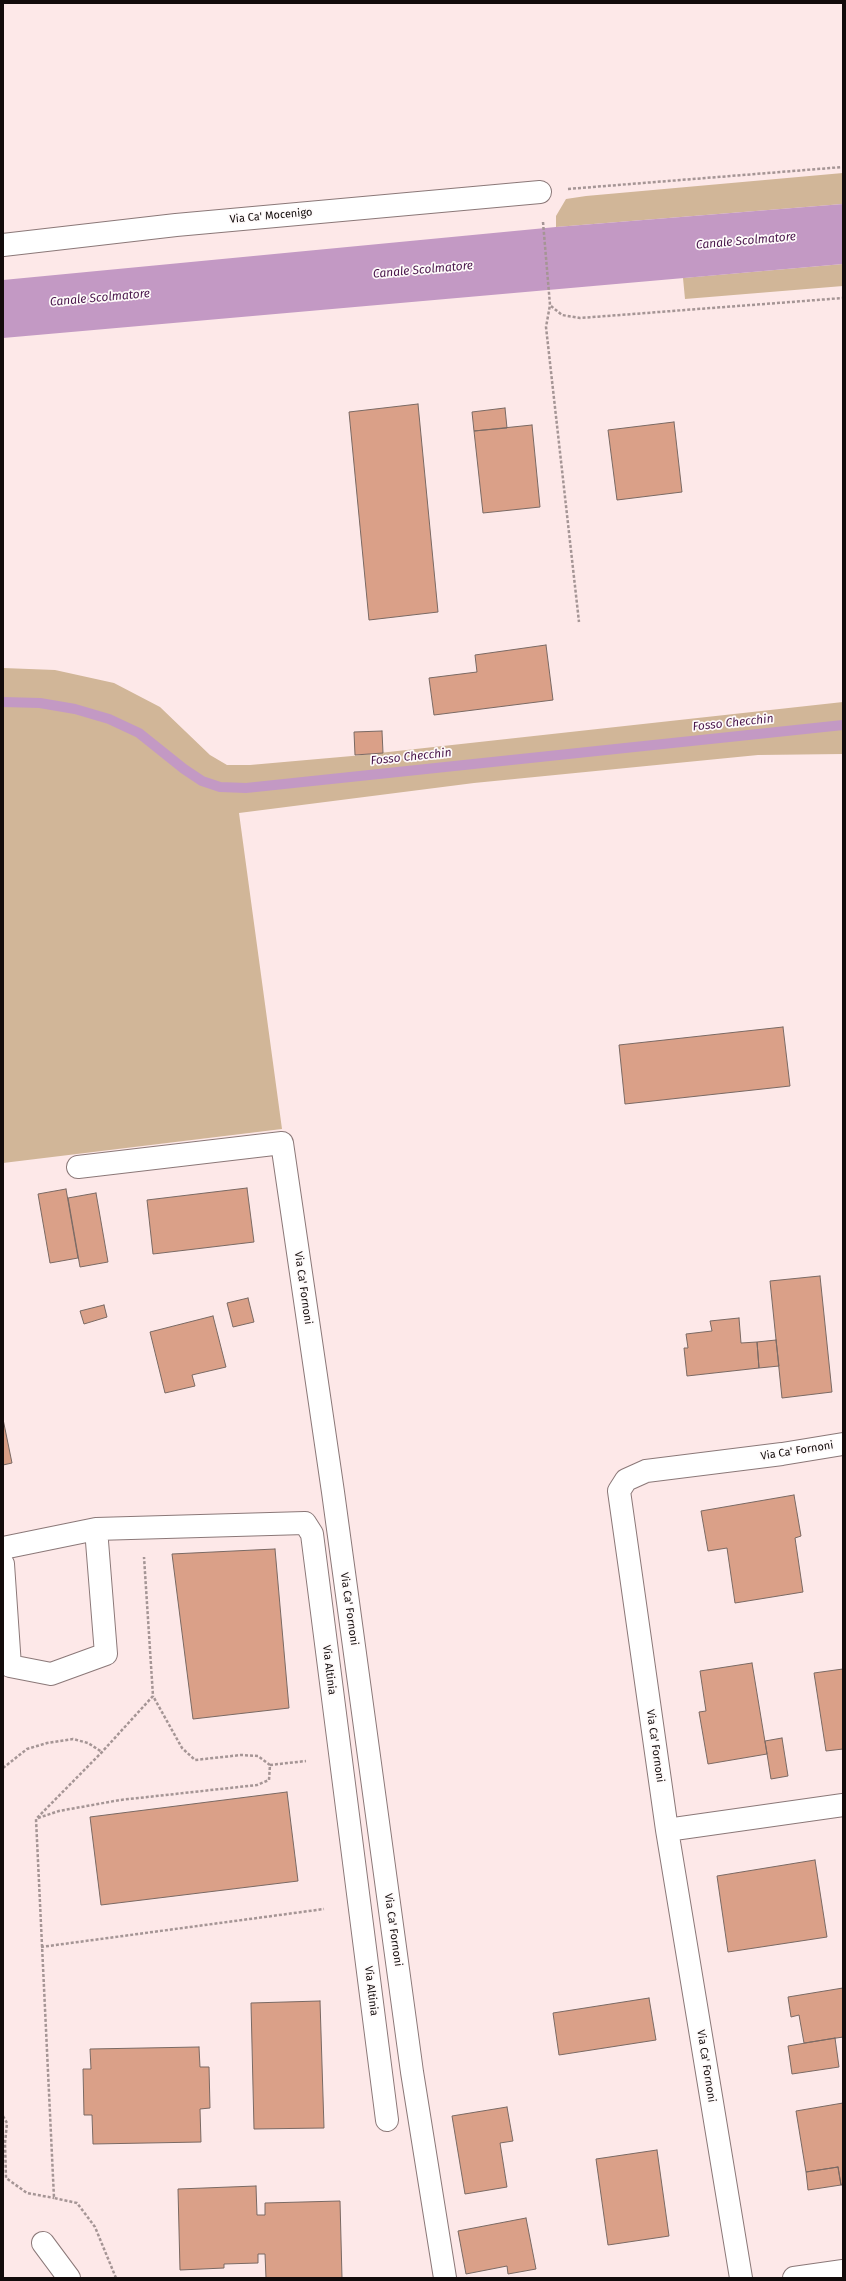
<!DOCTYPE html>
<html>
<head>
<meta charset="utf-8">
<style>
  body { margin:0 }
  #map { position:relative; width:846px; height:2281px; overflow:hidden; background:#fde8e8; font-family:"Fira Sans",sans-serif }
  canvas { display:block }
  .frame { position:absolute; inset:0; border:4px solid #120b0b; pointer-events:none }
</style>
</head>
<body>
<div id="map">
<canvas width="846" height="2281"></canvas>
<div class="frame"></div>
</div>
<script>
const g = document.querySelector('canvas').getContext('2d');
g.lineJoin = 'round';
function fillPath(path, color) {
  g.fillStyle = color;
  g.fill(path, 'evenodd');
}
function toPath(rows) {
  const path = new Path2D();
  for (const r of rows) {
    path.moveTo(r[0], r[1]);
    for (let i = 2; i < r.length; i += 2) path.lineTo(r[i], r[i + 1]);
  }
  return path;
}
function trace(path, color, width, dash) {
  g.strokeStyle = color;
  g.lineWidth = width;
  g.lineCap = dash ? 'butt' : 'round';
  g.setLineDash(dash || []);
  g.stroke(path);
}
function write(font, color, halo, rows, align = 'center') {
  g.font = font + ' "Fira Sans",sans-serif';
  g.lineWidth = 3.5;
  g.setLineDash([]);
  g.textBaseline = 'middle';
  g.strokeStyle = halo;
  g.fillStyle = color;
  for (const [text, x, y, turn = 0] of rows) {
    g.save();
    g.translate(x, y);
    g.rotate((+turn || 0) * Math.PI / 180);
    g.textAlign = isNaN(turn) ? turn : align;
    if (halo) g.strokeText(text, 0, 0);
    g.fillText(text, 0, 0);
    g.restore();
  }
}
fillPath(toPath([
  [843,173,843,204,556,227,556,216,566,199,586,196],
  [843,264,843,286,685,299,683,278],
  [3,668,55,670,114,683,160,707,210,755,227,765,250,765,352,756,843,702,843,754,758,755,474,783,239,813,282,1129,3,1163]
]), '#d1b698');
fillPath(toPath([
  [843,204,843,264,3,338,3,280,556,227]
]), '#c399c4');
trace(toPath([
  [3,702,40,703,75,709,109,719,139,733,184,769,202,781,220,787,246,788,843,725]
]), '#c399c4', 10);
const building = toPath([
  [418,404,438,612,369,620,349,412,418,404],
  [505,408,507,428,474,431,472,412,505,408],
  [674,422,682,492,617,500,608,430,674,422],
  [532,425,540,507,483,513,474,431,532,425],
  [546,645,553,700,434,715,429,678,477,672,475,655,546,645],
  [382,731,383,753,355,755,354,732,382,731],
  [783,1027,790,1086,625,1104,619,1045,783,1027],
  [247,1188,254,1242,153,1254,147,1200,247,1188],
  [66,1189,78,1258,50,1263,38,1194,66,1189],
  [96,1193,108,1262,80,1267,68,1198,96,1193],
  [820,1276,832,1392,782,1398,770,1281,820,1276],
  [248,1298,254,1322,233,1327,227,1303,248,1298],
  [104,1305,107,1317,84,1324,80,1311,104,1305],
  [213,1316,226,1367,192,1375,195,1386,165,1393,150,1332,213,1316],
  [739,1318,741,1343,757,1342,759,1368,687,1376,684,1348,688,1348,686,1334,712,1331,710,1321,739,1318],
  [776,1340,779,1366,759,1368,757,1342,776,1340],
  [3,1419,12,1463,3,1465,3,1419],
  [794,1495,801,1536,795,1538,803,1592,735,1603,727,1548,708,1551,701,1511,794,1495],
  [275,1549,289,1708,193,1719,172,1554,275,1549],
  [752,1663,767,1754,708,1764,699,1712,706,1711,700,1671,752,1663],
  [843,1669,843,1749,826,1751,814,1673,843,1669],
  [782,1738,788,1776,771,1779,765,1741,782,1738],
  [287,1792,298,1881,101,1905,90,1817,287,1792],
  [815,1860,827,1937,728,1952,717,1876,815,1860],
  [843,1988,843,2037,804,2043,799,2015,791,2017,788,1997,843,1988],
  [649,1998,656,2040,559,2055,553,2013,649,1998],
  [320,2001,324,2128,254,2129,251,2003,320,2001],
  [835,2038,839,2067,792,2074,788,2046,835,2038],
  [199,2047,200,2067,209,2067,210,2108,200,2109,201,2142,93,2144,92,2115,84,2115,83,2069,91,2069,90,2049,199,2047],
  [843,2103,843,2185,841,2185,838,2167,806,2172,796,2111,843,2103],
  [507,2107,513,2141,500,2143,507,2187,465,2194,452,2116,507,2107],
  [657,2150,669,2236,608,2245,596,2159,657,2150],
  [838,2167,841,2185,808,2190,806,2172,838,2167],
  [256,2186,257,2215,265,2215,265,2203,340,2201,342,2278,266,2278,265,2254,258,2254,258,2263,224,2264,224,2268,180,2270,178,2189,256,2186],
  [526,2218,536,2269,508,2274,507,2266,466,2274,458,2231,526,2218]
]);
fillPath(building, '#daa088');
trace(building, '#7a6963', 1);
const minor = toPath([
  [3,245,176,225,540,192],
  [78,1167,282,1143,333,1492,412,2072,445,2278],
  [3,1548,96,1529,305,1523,312,1534,387,2120],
  [3,1564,10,1666,51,1674,106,1654,96,1529],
  [667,1830,843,1805],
  [43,2243,69,2278],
  [741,2278,667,1830,619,1491,626,1480,646,1471,782,1454,843,1444],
  [794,2278,843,2271]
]);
trace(minor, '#8b7878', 24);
trace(toPath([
  [568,189,843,167],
  [543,222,550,305,546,327,579,622],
  [551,306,562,315,580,318,843,298],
  [270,1765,306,1761],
  [3,1768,27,1749,47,1743,73,1739,88,1743,102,1752],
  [38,1818,59,1811,120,1800,257,1785,269,1780,270,1765,258,1756,241,1755,195,1760,182,1748,153,1696],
  [41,1947,324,1909],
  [3,2116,7,2123,5,2143,6,2178,27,2193,54,2198],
  [116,2278,95,2227,77,2203,54,2198,36,1819,102,1752,153,1696,144,1557]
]), '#a59595', 2.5, [3, 2]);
trace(minor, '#fff', 22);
write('11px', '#120b0b', '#fefafa', [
  ["Via Ca' Mocenigo",271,216,-5],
  ["Via Ca' Fornoni",303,1288,82],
  ["Via Ca' Fornoni",797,1451,-9],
  ["Via Ca' Fornoni",349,1609,82],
  ["Via Altinia",329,1670,83],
  ["Via Ca' Fornoni",655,1746,82],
  ["Via Ca' Fornoni",393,1930,82],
  ["Via Altinia",371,1991,83],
  ["Via Ca' Fornoni",706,2066,81]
]);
write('italic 12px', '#49164b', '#fefafa', [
  ["Canale Scolmatore",746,241,-5],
  ["Canale Scolmatore",423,270,-5],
  ["Canale Scolmatore",100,298,-5],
  ["Fosso Checchin",733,723,-6],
  ["Fosso Checchin",411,757,-6]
]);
</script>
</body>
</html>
